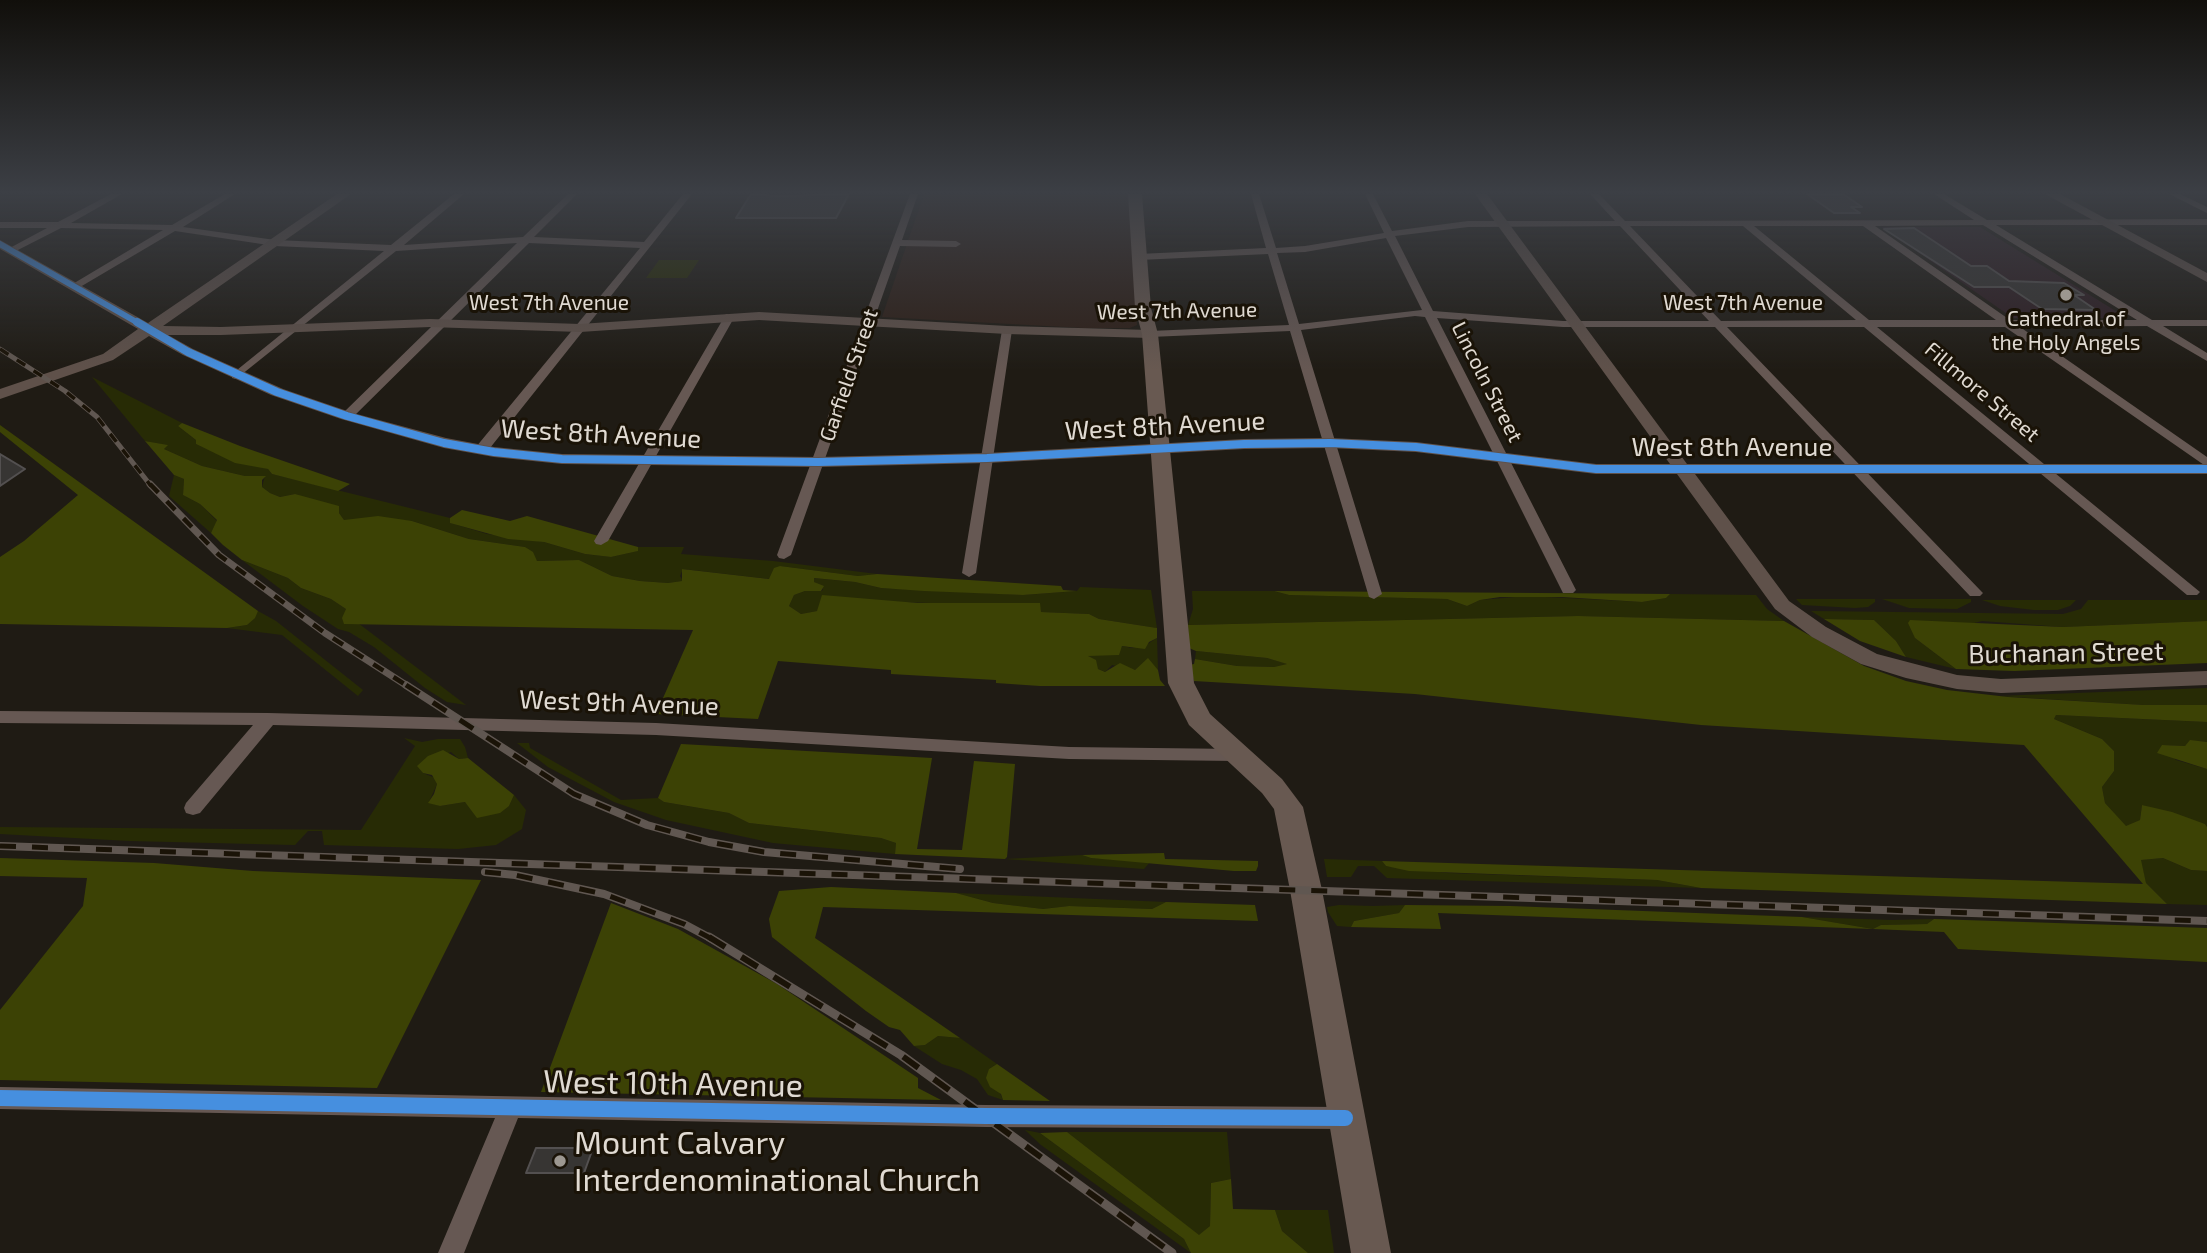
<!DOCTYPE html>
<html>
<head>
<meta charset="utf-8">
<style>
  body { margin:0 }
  canvas { display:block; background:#1f1b14 }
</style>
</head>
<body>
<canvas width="2207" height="1253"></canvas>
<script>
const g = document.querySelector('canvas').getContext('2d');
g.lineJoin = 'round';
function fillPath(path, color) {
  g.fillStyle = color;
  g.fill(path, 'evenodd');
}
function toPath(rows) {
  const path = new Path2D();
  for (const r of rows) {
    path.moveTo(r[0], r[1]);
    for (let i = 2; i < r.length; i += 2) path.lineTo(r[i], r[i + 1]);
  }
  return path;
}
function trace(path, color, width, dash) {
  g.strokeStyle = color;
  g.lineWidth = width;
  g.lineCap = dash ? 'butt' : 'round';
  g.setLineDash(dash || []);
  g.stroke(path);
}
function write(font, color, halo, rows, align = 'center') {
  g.font = font + ' "Exo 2",sans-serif';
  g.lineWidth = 6;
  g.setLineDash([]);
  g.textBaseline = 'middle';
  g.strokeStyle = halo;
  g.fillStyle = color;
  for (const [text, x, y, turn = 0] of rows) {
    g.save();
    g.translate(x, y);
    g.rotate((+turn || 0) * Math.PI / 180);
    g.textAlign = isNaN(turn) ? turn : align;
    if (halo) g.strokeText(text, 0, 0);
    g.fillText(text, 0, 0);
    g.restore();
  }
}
fillPath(toPath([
  [1882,227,1980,227,2127,318,2013,318]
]), '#2e1e23');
fillPath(toPath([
  [924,194,1129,194,1137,325,1130,328,1084,328,882,317]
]), '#2e1f17');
fillPath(toPath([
  [659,260,699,260,687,278,646,278],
  [92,377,182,423,178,426,196,440,196,444,218,454,268,469,272,474,450,518,451,523,487,534,544,542,585,554,611,557,637,551,638,547,684,547,681,554,773,561,877,574,858,576,780,566,770,579,683,569,680,576,683,581,668,583,640,581,612,576,579,560,537,561,525,547,469,539,412,521,344,520,339,513,295,494,280,497,270,493,262,487,265,476,245,476,202,466,164,449,167,445,145,441],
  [174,475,184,479,183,495,200,504,217,521,211,533,169,496],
  [242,560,288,578,301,588,331,599,346,609,344,623,358,623,466,705,447,702,425,688,374,647,349,632,338,629,303,606],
  [813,578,855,582,881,588,1023,595,1077,591,1080,587,1151,590,1157,628,1099,619,1089,614,1041,612,1039,603,959,604,872,601,801,614,789,606,794,595,805,591,822,591,823,589,814,582],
  [1192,591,1274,591,1289,595,1447,599,1467,606,1480,600,1527,596,1642,602,1666,598,1670,594,1756,595,1767,609,1784,621,1578,616,1188,625,1193,609],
  [1796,599,1875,599,1875,602,1868,607,1855,608,1802,605],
  [1882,599,1971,599,1971,602,1957,609,1909,608],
  [1982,600,2076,600,2070,606,2058,610,2034,610,2000,606],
  [2088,600,2207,600,2207,621,2063,627,1982,621,1915,638,1956,669,1906,657,1896,641,1874,620,1824,619,1811,611,2063,614,2081,609],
  [258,611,276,621,363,690,358,696,282,635,227,628,247,625],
  [1157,638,1158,670,1147,660,1135,670,1112,665,1105,672,1098,669,1087,655,1118,655,1122,646,1132,648,1146,645],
  [1196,651,1267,658,1288,664,1274,667,1237,666,1195,659],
  [2207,688,2207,705,2144,705,1998,696],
  [2056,715,2207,722,2207,742,2190,741,2185,746,2162,745,2176,760,2207,769,2207,827,2205,824,2142,805,2140,820,2126,827,2105,803,2102,787,2114,771,2114,751,2102,739,2054,719],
  [404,738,422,742,438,739,460,739,465,747,468,758,459,759,451,752,418,766,423,773,435,778,437,784,429,802,440,806,465,802,474,811,509,806,514,795,526,810,522,829,496,845,458,849,324,845,322,831,308,831,295,845,130,841,0,834,0,827,361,830,415,746],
  [517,743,529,743,530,748,621,800,658,798,664,802,729,813,749,823,881,838,896,843,895,854,773,843,666,820,614,802,580,784,548,767],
  [1082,855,1091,858,1150,862,1144,869,1005,859],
  [2163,858,2191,870,2207,871,2207,905,2167,904,2146,883,2140,860],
  [1324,859,1382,861,1386,866,1447,873,1657,880,1701,888,1387,878,1374,866,1358,866,1351,877,1327,877],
  [956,893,1166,902,1152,909,1069,906,1043,909,993,903],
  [1339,905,1373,906,1405,905,1399,913,1354,921,1351,927,1337,926,1328,912,1327,907],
  [1802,917,1892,920,1934,919,1927,924,1881,925,1873,929],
  [938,1036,960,1038,997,1064,989,1069,1003,1100,988,1095,977,1079,961,1070,942,1064,914,1046,925,1045],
  [1025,1130,1040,1133,1184,1239,1191,1253,1041,1145],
  [1067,1132,1227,1132,1231,1179,1211,1183,1210,1226,1199,1236],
  [1275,1210,1328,1210,1334,1253,1308,1253,1282,1231]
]), '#272b05');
fillPath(toPath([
  [182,423,240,446,350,484,338,491,272,474,268,469,235,463,196,444,196,440,178,426],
  [0,425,258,611,255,618,247,625,227,628,0,624,0,557,24,541,78,495,0,432],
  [145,441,168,445,164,449,202,466,245,476,266,476,262,480,262,487,270,493,280,497,295,494,339,506,339,513,344,520,378,516,412,521,469,539,525,547,533,552,537,561,579,560,612,576,640,581,668,583,682,581,682,569,769,579,774,568,780,566,858,576,877,574,1061,586,1063,590,1077,591,1023,595,924,591,881,588,855,582,814,578,814,582,824,586,821,591,805,591,794,595,789,606,801,614,817,611,822,595,918,603,1040,603,1041,612,1089,614,1099,619,1157,628,1157,638,1149,642,1145,649,1122,646,1119,655,1088,656,1096,660,1098,669,1105,672,1120,663,1135,670,1148,658,1158,670,1160,680,1165,686,1040,686,996,683,996,680,891,674,891,670,778,661,758,719,656,714,693,630,344,624,342,618,346,609,331,599,301,588,288,578,242,560,223,545,211,533,217,520,200,504,183,495,184,479,174,475],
  [462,510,510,521,527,516,638,547,638,551,611,557,585,554,544,542,508,539,450,523,450,518],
  [1274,591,1670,594,1666,598,1642,602,1562,597,1500,597,1480,600,1467,606,1447,599,1289,595],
  [1578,616,1784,621,1864,666,1906,681,1947,690,2008,697,2144,705,2207,705,2207,722,2056,715,2054,719,2102,739,2114,751,2114,771,2102,787,2105,803,2126,826,2140,820,2142,805,2172,812,2205,824,2207,827,2207,871,2191,870,2163,858,2141,860,2146,883,2167,904,1701,888,1657,880,1409,871,1386,866,1382,861,2143,884,2024,745,1701,725,1415,694,1194,681,1189,665,1194,664,1195,659,1237,666,1274,667,1287,664,1267,658,1196,651,1189,648,1188,625],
  [1824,619,1874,620,1896,641,1906,657,1860,641],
  [1910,620,2063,627,2207,621,2207,663,2014,671,1956,669,1915,638,1908,623],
  [2190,740,2207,742,2207,769,2157,753,2162,745,2185,746],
  [681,744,932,758,917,849,962,850,974,761,1015,764,1007,857,1005,859,895,854,896,843,881,838,749,823,729,813,664,802,658,798],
  [443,750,459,759,468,758,514,795,509,806,500,813,477,818,465,802,440,806,428,803,434,794,437,784,432,775,423,773,417,766,428,756],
  [1164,853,1165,859,1258,861,1258,866,1256,871,1234,871,1091,858,1082,855],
  [0,858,154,863,253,871,481,880,377,1088,0,1080,0,1010,83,906,87,878,0,876],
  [831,887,956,893,993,903,1043,909,1069,906,1152,909,1166,902,1255,905,1258,921,823,907,815,938,960,1038,938,1036,925,1045,914,1046,900,1030,889,1027,866,1011,772,937,769,919,779,891],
  [611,903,678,929,777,984,918,1078,918,1088,941,1100,541,1092],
  [1405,905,1510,906,1802,917,1873,929,1881,925,1927,924,1934,919,2207,928,2207,962,1958,949,1944,932,1873,929,1438,913,1441,929,1351,927,1354,921,1399,913],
  [997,1064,1050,1101,1003,1100,1001,1094,990,1087,986,1078,989,1069],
  [1067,1132,1199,1235,1210,1226,1211,1183,1231,1179,1233,1209,1275,1210,1282,1231,1308,1253,1191,1253,1184,1239,1040,1133]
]), '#3c4205');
const building = toPath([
  [751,194,778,196,849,194,836,218,736,218,751,194],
  [1807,194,1843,194,1862,207,1851,207,1860,213,1834,213,1807,194],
  [1914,228,1971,266,1987,266,2009,281,2064,283,2084,295,2074,295,2096,310,2042,309,2009,287,1974,287,1884,229,1914,228],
  [0,454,25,469,0,486,0,454],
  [536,1148,593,1148,584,1173,526,1173,536,1148]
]);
fillPath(building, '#373533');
trace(building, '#535050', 2);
fillPath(toPath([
  [111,194,122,194,71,223,172,225,225,194,235,194,183,227,275,240,391,245,454,194,464,194,404,245,523,237,568,194,577,194,534,237,644,242,683,194,692,194,486,453,481,454,476,453,476,447,640,248,529,243,351,419,347,420,343,419,343,413,517,243,396,251,236,379,232,378,232,374,384,251,275,246,175,231,75,290,70,287,71,285,163,230,61,228,14,252,6,250,47,228,0,228,0,222,58,222,111,194],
  [910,194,918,194,902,240,956,241,961,244,956,247,900,246,791,555,784,559,779,558,777,555,910,194],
  [1251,194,1259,194,1276,248,1305,246,1384,233,1365,194,1373,194,1392,231,1468,221,1615,221,1590,194,1599,194,1625,221,1974,220,1934,194,1944,194,1987,220,2207,219,2207,225,1996,225,2152,320,2207,320,2207,326,2163,326,2207,353,2207,361,2147,326,2020,327,2207,457,2207,467,2005,327,1877,327,2200,592,2197,595,2187,595,1864,327,1727,327,1980,590,1983,593,1980,596,1970,596,1715,327,1563,327,1437,318,1576,590,1573,593,1563,593,1425,317,1415,316,1301,330,1382,594,1374,599,1369,597,1290,331,1150,337,1145,334,1150,331,1289,325,1268,254,1139,260,1134,257,1139,254,1266,248,1251,194],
  [1983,225,2137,320,2010,320,1875,226,1983,225],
  [1620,226,1709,321,1563,321,1433,311,1395,236,1468,227,1620,226],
  [1630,226,1743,226,1856,320,1721,321,1630,226],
  [1754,226,1863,226,1996,320,1869,320,1754,226],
  [1386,238,1422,310,1299,324,1277,253,1305,252,1386,238],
  [2169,194,2180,194,2207,207,2207,213,2169,194],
  [726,314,735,316,608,541,601,545,596,544,594,541,726,314],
  [1007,327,1012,330,976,573,969,577,962,573,1002,330,1007,327],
  [0,711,268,713,656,723,1069,747,1237,749,1243,751,1246,755,1243,759,1237,761,1069,759,656,735,273,725,200,813,193,815,186,813,184,808,186,803,253,725,0,723,0,711],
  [0,1087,986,1105,1345,1107,1353,1110,1357,1118,1353,1126,1345,1129,986,1127,518,1118,464,1253,438,1253,495,1118,0,1109,0,1087]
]), '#665853');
fillPath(toPath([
  [337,194,351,194,163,326,221,327,430,319,580,324,759,312,1007,326,1150,330,1157,334,1150,338,1007,334,759,320,580,332,430,327,221,335,168,335,193,349,283,389,353,413,446,438,494,447,562,454,818,457,987,453,1244,439,1330,438,1416,442,1596,464,1670,464,1475,194,1487,194,1687,464,2207,464,2207,474,1695,474,1789,601,1826,627,1877,654,1957,675,2001,679,2207,671,2207,685,2001,693,1957,689,1906,678,1861,664,1812,637,1775,609,1677,474,1596,474,1416,452,1330,448,1244,449,987,463,818,467,562,464,494,457,444,448,341,419,271,395,183,355,149,336,113,360,0,399,0,389,103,354,138,329,0,249,0,240,148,323,337,194],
  [2045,194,2060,194,2207,273,2207,282,2045,194]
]), '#5f514a');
fillPath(toPath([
  [1128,194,1142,194,1151,308,1158,334,1194,683,1210,714,1282,779,1303,807,1322,890,1391,1253,1351,1253,1290,890,1274,809,1262,793,1189,725,1168,683,1142,334,1135,308,1128,194]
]), '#685951');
const railFar3 = toPath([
  [0,349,65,391,97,417,151,486]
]);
const railFar2 = toPath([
  [150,484,219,555,325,633,409,687]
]);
const railFar1 = toPath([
  [406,685,574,794,647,825,709,842,764,852,960,869],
  [0,846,2207,921],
  [485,872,515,875,604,894,684,924,712,939]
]);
const rail = toPath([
  [709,937,901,1055,1172,1253]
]);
trace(railFar3, '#605751', 5);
trace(railFar2, '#605751', 7);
trace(railFar1, '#605751', 8);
trace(rail, '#605751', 9);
trace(railFar3, '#1a1307', 3.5, [10]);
trace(railFar2, '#1a1307', 4.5, [12]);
trace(railFar1, '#1a1307', 5, [16]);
trace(rail, '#1a1307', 6, [19]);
trace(toPath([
  [0,244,140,324]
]), '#468fdf', 6);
trace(toPath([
  [137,322,188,352,277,392,347,416,444,443,494,452,562,459,818,462,987,458,1244,444,1330,443,1416,447,1596,469,2207,469]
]), '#468fdf', 8);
trace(toPath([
  [0,1098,986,1116,1345,1118]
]), '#468fdf', 16);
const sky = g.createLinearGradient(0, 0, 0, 370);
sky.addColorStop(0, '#110f0b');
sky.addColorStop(0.52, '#3c3f45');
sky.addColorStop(1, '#3c3f4500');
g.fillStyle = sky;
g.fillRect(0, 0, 2207, 370);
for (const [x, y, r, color] of [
  [2066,295,7,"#9c9790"],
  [560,1161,7,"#9c9790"]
]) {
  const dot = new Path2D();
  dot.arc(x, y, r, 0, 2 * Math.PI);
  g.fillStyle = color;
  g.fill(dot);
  trace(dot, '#1a1307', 2.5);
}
write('21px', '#e0dad2', '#1a1307', [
  ["West 7th Avenue",549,303],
  ["West 7th Avenue",1743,303],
  ["West 7th Avenue",1177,311,-1],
  ["Garfield Street",849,375,-71],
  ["Lincoln Street",1487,382,63],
  ["Fillmore Street",1982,392,40]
]);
write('21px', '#e0dad2', '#1a1307', [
  ["Cathedral of",2066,319],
  ["the Holy Angels",2066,343]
]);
write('26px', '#e0dad2', '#1a1307', [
  ["West 8th Avenue",1165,426,-3],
  ["West 8th Avenue",601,434,3],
  ["West 8th Avenue",1732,447],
  ["Buchanan Street",2066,653,-1],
  ["West 9th Avenue",619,703,2]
]);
write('32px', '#e0dad2', '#1a1307', [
  ["West 10th Avenue",673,1084,1]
]);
write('32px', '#e0dad2', '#1a1307', [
  ["Mount Calvary",574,1143],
  ["Interdenominational Church",574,1180]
], 'left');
</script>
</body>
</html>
